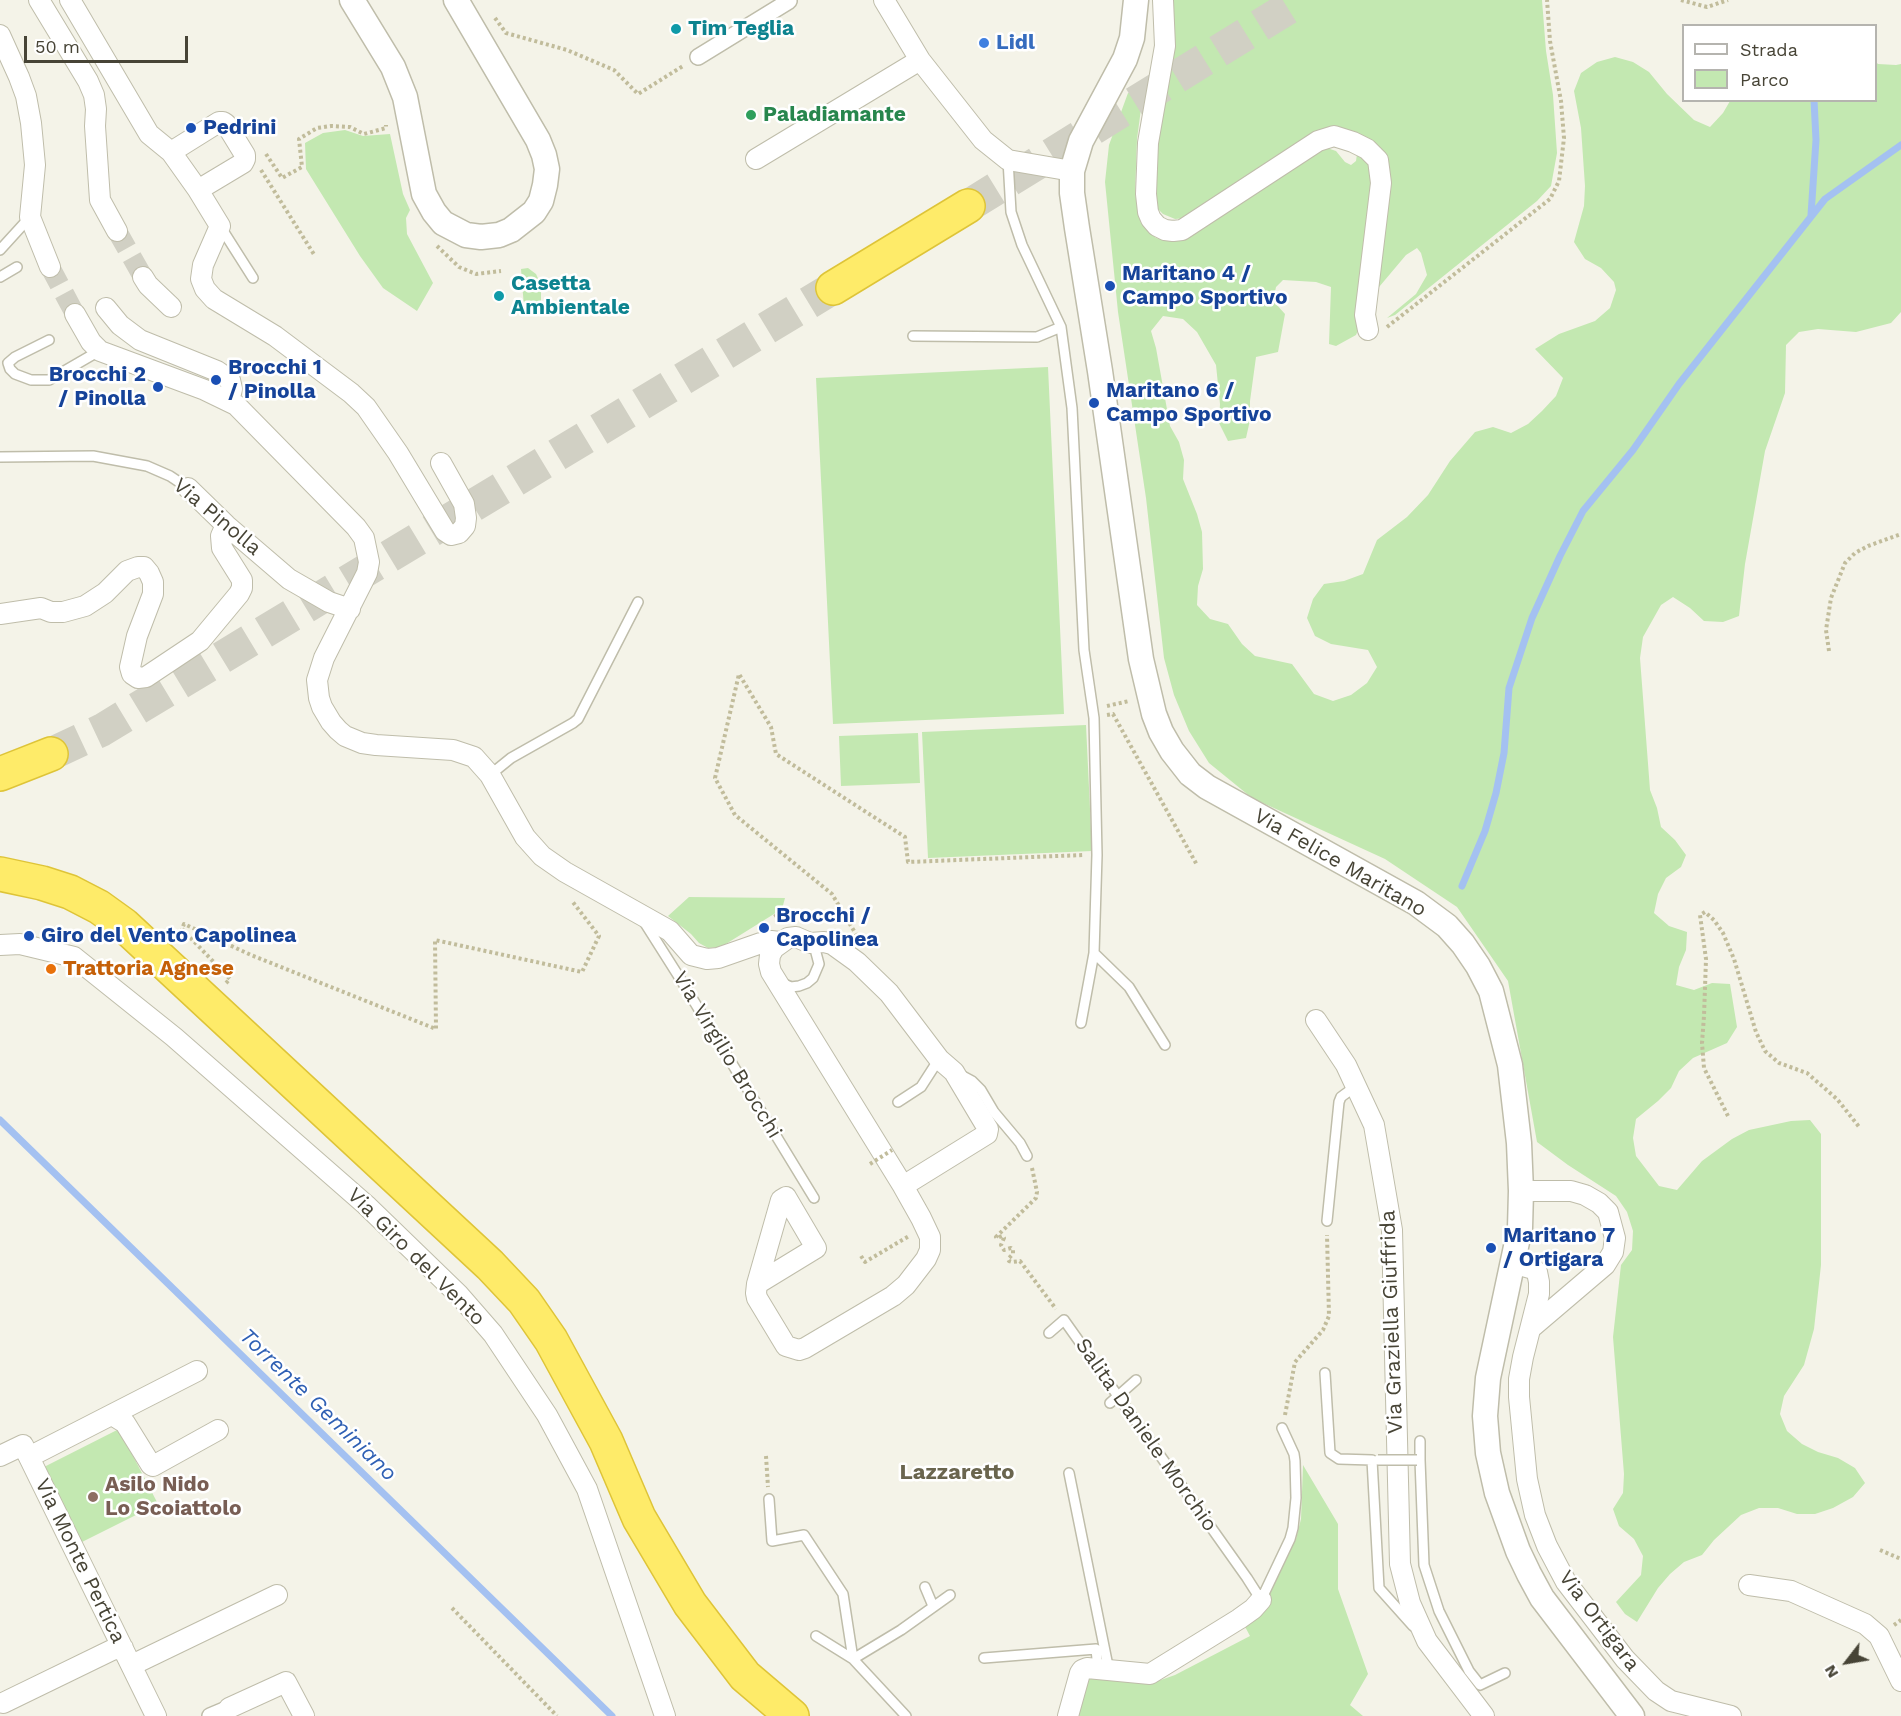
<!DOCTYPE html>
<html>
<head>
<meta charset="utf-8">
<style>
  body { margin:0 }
  #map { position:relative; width:1901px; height:1716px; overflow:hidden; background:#f4f3e8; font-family:"Work Sans",sans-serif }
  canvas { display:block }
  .legend { position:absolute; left:1682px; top:24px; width:195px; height:78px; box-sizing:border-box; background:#fff; border:2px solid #b5b4af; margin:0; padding:8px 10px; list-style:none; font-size:18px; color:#474436 }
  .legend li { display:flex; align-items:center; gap:12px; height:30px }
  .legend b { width:30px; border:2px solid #b5b4af }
  .north { position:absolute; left:1817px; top:1632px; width:60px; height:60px; -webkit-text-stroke:4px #fff; paint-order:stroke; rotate:239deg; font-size:16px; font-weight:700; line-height:24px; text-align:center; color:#474436 }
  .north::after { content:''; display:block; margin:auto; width:21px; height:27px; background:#474436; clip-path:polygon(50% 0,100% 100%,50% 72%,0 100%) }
  .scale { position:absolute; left:24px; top:36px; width:164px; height:27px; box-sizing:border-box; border:3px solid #474436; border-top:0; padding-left:8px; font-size:18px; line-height:21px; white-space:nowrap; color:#474436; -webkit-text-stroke:4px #fff; paint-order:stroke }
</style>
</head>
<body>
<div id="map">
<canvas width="1901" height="1716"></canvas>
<ul class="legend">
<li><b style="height:8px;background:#fff"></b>Strada</li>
<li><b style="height:16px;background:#c3e8b1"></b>Parco</li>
</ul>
<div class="north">N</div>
<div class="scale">50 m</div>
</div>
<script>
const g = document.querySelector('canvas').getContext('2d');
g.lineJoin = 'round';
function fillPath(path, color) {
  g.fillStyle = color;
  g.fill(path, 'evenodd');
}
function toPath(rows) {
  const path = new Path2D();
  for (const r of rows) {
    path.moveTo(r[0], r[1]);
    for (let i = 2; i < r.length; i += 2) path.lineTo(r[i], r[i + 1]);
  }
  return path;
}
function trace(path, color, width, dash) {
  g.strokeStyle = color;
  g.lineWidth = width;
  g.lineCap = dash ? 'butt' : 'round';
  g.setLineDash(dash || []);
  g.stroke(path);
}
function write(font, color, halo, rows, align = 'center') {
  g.font = font + ' "Work Sans",sans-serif';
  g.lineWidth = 5;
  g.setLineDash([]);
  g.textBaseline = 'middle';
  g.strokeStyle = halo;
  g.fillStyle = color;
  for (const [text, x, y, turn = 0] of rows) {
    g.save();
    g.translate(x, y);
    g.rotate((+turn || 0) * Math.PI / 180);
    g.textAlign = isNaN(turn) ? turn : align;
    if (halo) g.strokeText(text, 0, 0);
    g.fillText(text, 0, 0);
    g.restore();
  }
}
fillPath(toPath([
  [1172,0,1542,0,1546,51,1553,95,1557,153,1551,186,1537,201,1395,315,1387,318,1416,294,1427,275,1421,253,1417,248,1406,255,1374,293,1374,145,1357,133,1334,128,1309,135,1187,218,1175,219,1163,214,1156,207,1153,161],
  [1615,57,1633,62,1649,72,1667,94,1694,120,1710,127,1723,113,1730,101,1876,100,1876,62,1878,64,1896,65,1901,64,1901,312,1891,323,1856,332,1818,329,1799,332,1786,345,1785,393,1765,451,1745,564,1739,616,1723,622,1704,621,1690,608,1673,597,1661,605,1643,637,1640,658,1650,790,1657,808,1661,827,1675,840,1686,855,1681,867,1666,878,1658,894,1654,913,1669,926,1687,932,1686,950,1679,967,1676,985,1694,990,1712,983,1730,984,1737,1027,1727,1043,1693,1058,1679,1071,1671,1088,1658,1101,1636,1119,1633,1138,1636,1156,1659,1186,1677,1190,1702,1161,1732,1139,1749,1130,1791,1121,1810,1120,1821,1134,1821,1265,1814,1329,1804,1365,1784,1396,1780,1414,1787,1431,1802,1444,1818,1452,1838,1458,1855,1468,1865,1483,1853,1497,1833,1508,1815,1514,1797,1514,1778,1508,1759,1508,1741,1515,1714,1540,1702,1555,1684,1562,1670,1574,1658,1588,1637,1622,1625,1614,1616,1602,1641,1575,1643,1556,1634,1539,1619,1526,1613,1509,1623,1493,1624,1474,1613,1337,1621,1265,1632,1250,1633,1231,1627,1212,1616,1196,1568,1165,1537,1142,1508,981,1457,907,1385,859,1252,798,1209,763,1189,731,1174,695,1164,658,1146,498,1118,312,1105,182,1109,145,1128,93,1143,94,1137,139,1135,194,1141,223,1156,238,1171,241,1186,238,1311,151,1327,148,1336,151,1345,162,1351,165,1356,161,1357,154,1367,157,1376,181,1359,328,1356,335,1336,346,1329,344,1331,287,1316,282,1283,280,1276,287,1274,297,1276,304,1285,314,1278,352,1256,357,1250,401,1250,420,1246,438,1228,441,1219,423,1220,404,1216,365,1197,332,1183,319,1163,316,1151,331,1156,348,1170,426,1179,442,1184,460,1183,479,1197,514,1202,532,1203,569,1198,586,1197,605,1210,619,1228,624,1242,644,1255,656,1292,664,1314,694,1333,701,1351,695,1367,683,1377,667,1368,650,1331,644,1315,636,1307,618,1313,599,1324,584,1344,581,1363,574,1377,540,1407,517,1428,495,1450,461,1475,432,1493,427,1511,433,1528,424,1542,411,1556,396,1563,378,1535,349,1559,334,1595,321,1610,308,1616,290,1614,282,1601,268,1585,259,1574,242,1584,206,1585,186,1581,128,1574,91,1581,73,1597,62],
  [345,130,363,136,390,134,403,194,410,210,406,218,407,234,433,283,417,311,383,288,360,256,306,169,305,143,323,133],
  [528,268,536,274,541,285,541,303,524,307,521,269],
  [1048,367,1064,714,833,724,816,378],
  [1086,725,1092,851,928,858,922,732],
  [918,733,920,783,841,786,839,736],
  [689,897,785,898,782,909,721,947,708,948,699,943,691,934,668,916],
  [119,1429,158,1504,80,1543,42,1468],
  [1303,1465,1338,1524,1338,1589,1368,1674,1350,1705,1363,1716,1073,1716,1089,1672,1158,1681,1175,1675,1250,1636,1242,1621,1266,1598,1296,1539,1301,1519]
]), '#c3e8b1');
trace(toPath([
  [1811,215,1816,140,1814,100],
  [1462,886,1485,831,1496,793,1504,753,1509,688,1532,618,1560,556,1583,511,1633,450,1679,384,1825,199,1901,145],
  [0,1120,612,1716]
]), '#a4c1f1', 7);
trace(toPath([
  [117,231,143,277],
  [50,267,75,314]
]), '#d1d0c4', 20, [20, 10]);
trace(toPath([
  [968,206,1301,0],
  [51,754,102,730,833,288]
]), '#d1d0c4', 33, [33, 16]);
const service = toPath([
  [1008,160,1011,212,1022,245,1061,327,1072,408,1084,650,1094,718,1097,855,1094,953,1129,987,1165,1045],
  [220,226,253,278],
  [0,250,30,217],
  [0,277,17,267],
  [913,336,1037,337,1061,327],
  [49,340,15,357,8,363,10,369,15,374,31,380,49,380,99,351],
  [0,457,93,456,147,466,170,476,188,488],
  [490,775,511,758,573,723,578,719,638,602],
  [643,920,681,980,814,1198],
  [780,982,791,987,799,986,807,983,813,978,819,964,815,949,810,943],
  [1081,1023,1094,953],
  [959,1074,972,1081,981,1090,994,1112,1020,1143,1027,1156],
  [898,1102,921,1087,939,1059],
  [1327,1221,1339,1102,1341,1097,1356,1086],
  [1049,1333,1064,1320,1247,1578,1261,1600],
  [1325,1373,1330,1453,1339,1459,1372,1460,1379,1588,1413,1626],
  [1110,1403,1136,1380],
  [1420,1441,1420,1460],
  [1417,1460,1420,1460,1424,1565,1439,1611,1469,1671,1480,1685,1505,1673],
  [1069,1473,1109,1671],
  [769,1499,772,1541,804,1535,843,1594,853,1659,906,1716],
  [925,1587,933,1606],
  [1261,1600,1290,1539,1293,1528,1296,1498,1295,1461,1294,1454,1282,1428],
  [816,1636,853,1659,901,1630,950,1595],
  [984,1658,1096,1649,1098,1669]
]);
const pedestrian = toPath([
  [698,57,789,1,788,0],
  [210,1716,229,1708]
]);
const minor = toPath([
  [39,0,88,81,94,95,96,109,95,126,100,200,117,231],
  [70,0,149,134,171,152,198,190,220,226,203,265,201,279,205,289,214,299,275,336,351,393,366,407,398,453,445,531,451,535,459,533,465,526,466,518,464,504,441,463],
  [884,0,920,60,983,140,1008,160,1072,171],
  [1163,0,1165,46,1148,143,1146,194,1148,212,1151,219,1157,226,1165,230,1173,231,1182,230,1318,141,1334,136,1353,142,1367,149,1378,160,1381,183,1365,315,1368,330],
  [0,35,19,77,26,96,31,123,35,165,30,217,50,267],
  [171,152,219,122,223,122,226,124,245,155,245,159,243,163,198,190],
  [756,159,920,60],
  [143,277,148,285,171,307],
  [106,308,120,325,140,340,217,371,230,380,232,389,229,401],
  [75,314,91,342,100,351,205,390,236,405,356,527,364,538,369,562,367,573,324,658,317,680,319,698,322,707,331,722,338,730,345,736,362,743,376,745,453,750,474,757,490,775,525,837,542,856,565,872,670,931,691,955,707,959,718,958,761,943,771,941,780,942],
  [188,488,226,525,289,579,329,602,350,609],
  [0,614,41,608,51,612,63,612,85,606,105,593,127,571,138,567,144,567,149,573,153,582,153,594,137,636,130,667,132,674,138,678,146,677,200,641,239,594,242,588,242,580,222,548,221,536,226,525],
  [796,937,810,943,824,942,832,944,857,962,889,993,939,1059,954,1072,988,1129,987,1134,903,1186,771,972,769,964,770,955,774,948,788,938,796,937],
  [0,945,20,944,74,957,174,1037,366,1205,459,1295,493,1334,547,1415,587,1489,665,1716],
  [1316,1020,1346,1065,1374,1125,1392,1230,1400,1564,1410,1603,1427,1641,1484,1716],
  [1521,1191,1571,1191,1585,1195,1599,1203,1608,1212,1615,1238,1613,1252,1605,1265,1531,1328],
  [1512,1263,1533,1269,1537,1272,1539,1282,1539,1294,1523,1357,1519,1379,1519,1397,1527,1479,1535,1515,1547,1546,1566,1582,1625,1659,1656,1691,1671,1701,1731,1716],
  [757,1284,781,1200,786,1197,816,1248,757,1284,756,1293,757,1298,786,1346,799,1350,805,1348,893,1296,906,1285,926,1259,930,1250,930,1237,921,1218,903,1186],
  [112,1415,125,1423,151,1465,153,1466,218,1430],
  [0,1456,23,1445,156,1716],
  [29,1457,197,1371],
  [1749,1585,1791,1591,1865,1624,1879,1636,1901,1681],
  [132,1665,277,1595],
  [3,1703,112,1650,123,1648],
  [229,1708,286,1682,304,1716],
  [1068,1716,1080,1673,1082,1670,1087,1668,1150,1674,1239,1619,1253,1609,1261,1600]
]);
const tertiary = toPath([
  [352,0,393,67,405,97,424,194,434,212,443,223,466,235,481,237,499,235,511,230,534,212,541,201,545,185,547,169,544,155,538,140,456,0],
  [1136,0,1132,38,1125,59,1081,141,1072,171,1072,193,1077,228,1100,371,1141,659,1154,714,1161,732,1172,751,1190,774,1207,787,1416,903,1447,926,1463,944,1478,966,1491,991,1510,1065,1519,1143,1521,1191,1520,1228,1488,1378,1485,1416,1488,1453,1497,1493,1518,1551,1529,1574,1542,1598,1632,1716]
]);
const motorway = toPath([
  [833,288,968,206],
  [0,774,51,754],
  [0,874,42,883,70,892,99,907,124,925,490,1265,524,1301,551,1340,606,1441,639,1518,690,1604,745,1676,792,1716]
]);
trace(service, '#bfbdaa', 12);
trace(pedestrian, '#bfbdaa', 18);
trace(minor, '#bfbdaa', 22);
trace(tertiary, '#bfbdaa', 27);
trace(motorway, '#dec438', 36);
trace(toPath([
  [1681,0,1707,7,1728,0],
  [495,18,506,33,567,50,614,70,638,94,683,66],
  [266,154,282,178,302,167,299,139,317,128,331,126,350,127,364,134,386,128,386,125],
  [261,170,315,256],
  [437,246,459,267,476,274,501,271],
  [1387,327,1550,199,1559,181,1564,138,1561,101,1550,41,1547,0],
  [1829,651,1826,630,1831,598,1845,563,1855,553,1868,546,1901,534],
  [1107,706,1129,701],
  [1107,715,1113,714,1197,865],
  [775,914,779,921],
  [857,936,832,894,735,815,715,778,739,674,771,727,776,754,905,837,908,862,1083,855],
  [226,983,230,979,182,929,184,924,251,955,436,1029,435,940,582,972,599,936,572,901],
  [1728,1116,1704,1068,1702,1043,1704,1016,1706,959,1700,915,1705,912,1714,920,1723,933,1734,959,1756,1032,1765,1051,1779,1063,1807,1073,1837,1099,1860,1128],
  [1032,1168,1037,1192,1036,1198,996,1237,997,1238,1002,1236,1004,1238,1001,1245,1004,1250,1011,1248,1013,1250,1013,1254,1008,1259,1009,1261,1012,1262,1020,1261,1056,1309],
  [861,1256,865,1262,909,1236],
  [1285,1415,1295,1362,1323,1330,1329,1316,1327,1235],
  [766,1456,768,1487],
  [1880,1550,1901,1559],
  [452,1608,557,1716],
  [1894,1625,1901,1620]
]), '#c1bc9b', 4, [3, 3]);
trace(service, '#fff', 9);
trace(pedestrian, '#fff', 15);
trace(minor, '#fff', 20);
trace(tertiary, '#fff', 24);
trace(motorway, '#feeb69', 33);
const serviceBridge = toPath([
  [1378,1460,1417,1460]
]);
trace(serviceBridge, '#bfbdaa', 12, []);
trace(toPath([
  [870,1164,892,1150]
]), '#c1bc9b', 4, [3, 3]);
trace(serviceBridge, '#fff', 9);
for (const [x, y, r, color] of [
  [676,29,6,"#0f9aa8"],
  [984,43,6,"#3f7fe0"],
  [751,115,6,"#2e9e5b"],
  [191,128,6,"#1a4fb4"],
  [1110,286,6,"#1a4fb4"],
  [499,296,6,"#0f9aa8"],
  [216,380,6,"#1a4fb4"],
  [158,387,6,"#1a4fb4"],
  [1094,403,6,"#1a4fb4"],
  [764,928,6,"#1a4fb4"],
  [29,936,6,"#1a4fb4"],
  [51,969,6,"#e8710a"],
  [1491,1248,6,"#1a4fb4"],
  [93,1497,6,"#8d6e63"]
]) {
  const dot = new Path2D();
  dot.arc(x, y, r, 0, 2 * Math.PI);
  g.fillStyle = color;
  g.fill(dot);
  trace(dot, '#fff', 2);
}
write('bold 21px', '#0d838f', '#fff', [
  ["Tim Teglia",688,29],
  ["Casetta",511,284],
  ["Ambientale",511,308]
], 'left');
write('bold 21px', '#366cbe', '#fff', [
  ["Lidl",996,43]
], 'left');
write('bold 21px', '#27864d', '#fff', [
  ["Paladiamante",763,115]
], 'left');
write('bold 21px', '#164399', '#fff', [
  ["Pedrini",203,128],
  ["Maritano 4 /",1122,274],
  ["Campo Sportivo",1122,298],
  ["Brocchi 1",228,368],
  ["/ Pinolla",228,392],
  ["Brocchi 2",146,375,"right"],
  ["/ Pinolla",146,399,"right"],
  ["Maritano 6 /",1106,391],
  ["Campo Sportivo",1106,415],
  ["Brocchi /",776,916],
  ["Capolinea",776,940],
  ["Giro del Vento Capolinea",41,936],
  ["Maritano 7",1503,1236],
  ["/ Ortigara",1503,1260]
], 'left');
write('21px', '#474436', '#fff', [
  ["Via Pinolla",217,517,40],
  ["Via Felice Maritano",1340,863,30],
  ["Via Virgilio Brocchi",727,1055,59],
  ["Via Giro del Vento",416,1257,45],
  ["Via Graziella Giuffrida",1392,1322,-92],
  ["Salita Daniele Morchio",1146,1435,55],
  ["Via Monte Pertica",80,1561,64],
  ["Via Ortigara",1599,1621,53]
]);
write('bold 21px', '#c56008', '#fff', [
  ["Trattoria Agnese",63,969]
], 'left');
write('bold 21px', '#785e54', '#fff', [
  ["Asilo Nido",105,1485],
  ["Lo Scoiattolo",105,1509]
], 'left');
write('italic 22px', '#2f60b4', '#fff', [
  ["Torrente Geminiano",318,1405,44]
]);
write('bold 22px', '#6a654e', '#fff', [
  ["Lazzaretto",957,1473]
]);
</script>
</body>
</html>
